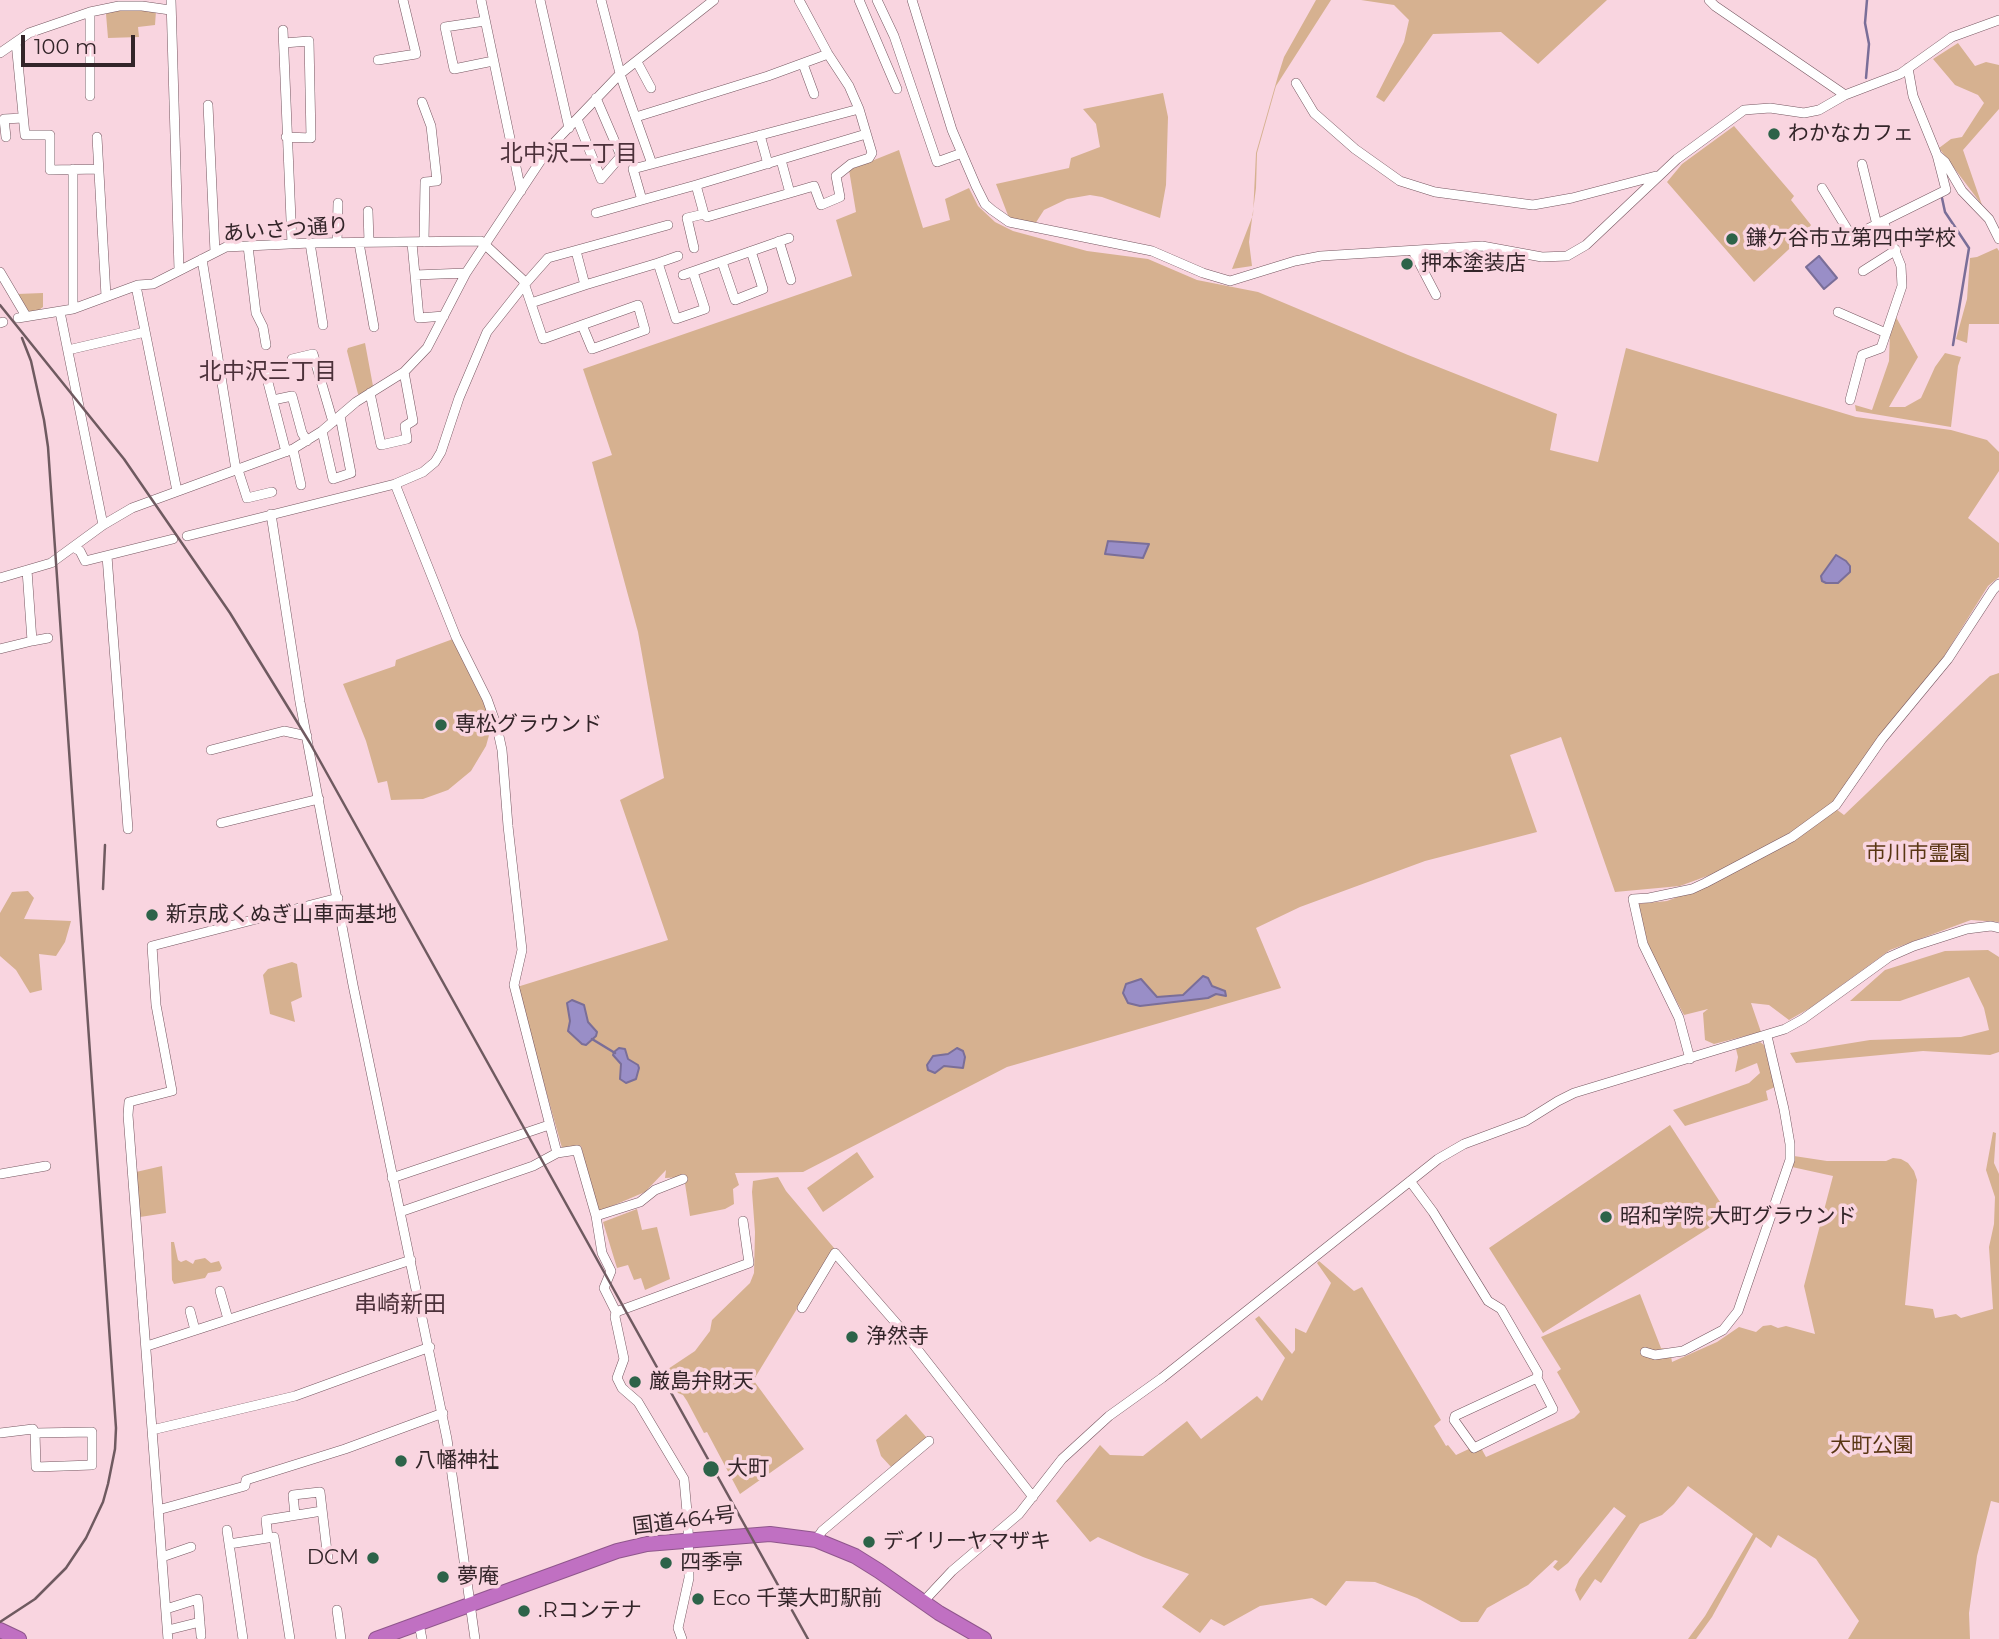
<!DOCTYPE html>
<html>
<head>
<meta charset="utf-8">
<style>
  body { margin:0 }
  #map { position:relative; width:1999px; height:1639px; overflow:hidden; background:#f9d5e0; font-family:Montserrat,sans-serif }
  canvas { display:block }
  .scale { position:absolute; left:21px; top:35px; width:114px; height:32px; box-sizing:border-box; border:4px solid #332529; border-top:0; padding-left:9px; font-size:21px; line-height:24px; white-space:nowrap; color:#332529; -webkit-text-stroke:5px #f9d5e0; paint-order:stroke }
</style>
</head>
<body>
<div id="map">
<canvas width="1999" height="1639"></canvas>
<div class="scale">100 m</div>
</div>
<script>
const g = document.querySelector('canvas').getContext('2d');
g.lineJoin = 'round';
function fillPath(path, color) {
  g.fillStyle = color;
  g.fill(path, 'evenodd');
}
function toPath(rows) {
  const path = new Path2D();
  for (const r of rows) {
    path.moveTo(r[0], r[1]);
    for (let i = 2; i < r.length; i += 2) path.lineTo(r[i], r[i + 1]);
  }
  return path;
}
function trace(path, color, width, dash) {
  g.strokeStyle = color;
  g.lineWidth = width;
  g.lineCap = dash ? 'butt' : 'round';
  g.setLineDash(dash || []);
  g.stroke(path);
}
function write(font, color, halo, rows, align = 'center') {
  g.font = font + ' Montserrat,"Noto Sans JP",sans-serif';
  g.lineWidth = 7;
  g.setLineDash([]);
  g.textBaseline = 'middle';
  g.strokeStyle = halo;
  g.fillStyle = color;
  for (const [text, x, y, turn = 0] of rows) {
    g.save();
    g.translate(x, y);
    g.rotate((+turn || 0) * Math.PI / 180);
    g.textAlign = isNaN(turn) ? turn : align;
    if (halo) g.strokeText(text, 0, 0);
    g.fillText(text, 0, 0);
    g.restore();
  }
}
fillPath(toPath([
  [1316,0,1331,0,1276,86,1257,153,1256,188,1249,242,1252,266,1232,269,1253,215,1256,153,1278,76,1284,57],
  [1361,0,1607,0,1538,64,1501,32,1433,34,1384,102,1376,97,1404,42,1409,20,1394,5],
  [121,8,156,11,155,25,138,27,139,37,108,38,106,14],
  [1958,43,1975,66,1986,62,1999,65,1999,109,1963,150,1982,205,1939,148,1951,139,1962,137,1984,103,1978,95,1955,85,1933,59],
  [1163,93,1168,117,1166,185,1160,218,1102,197,1090,195,1067,199,1044,210,1035,224,1009,218,996,184,1069,168,1071,158,1100,147,1096,124,1083,109],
  [1734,126,1794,196,1791,200,1811,225,1804,235,1754,282,1667,182,1682,164],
  [899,150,923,228,950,220,945,199,969,188,978,206,995,222,1013,231,1087,251,1148,259,1197,280,1258,292,1408,355,1557,414,1550,450,1598,462,1626,348,1856,417,1951,430,1987,440,1999,452,1999,471,1968,518,1999,543,1999,577,1988,586,1943,658,1834,803,1804,825,1718,872,1680,886,1615,892,1561,737,1510,755,1537,832,1425,861,1300,907,1256,928,1281,988,1007,1067,803,1172,735,1173,739,1185,733,1189,734,1204,725,1209,690,1216,684,1177,665,1178,666,1170,645,1192,598,1212,581,1146,562,1148,517,987,668,940,620,800,664,778,638,632,592,462,612,455,583,369,852,276,836,220,856,212,849,170],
  [1997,248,1999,251,1999,324,1969,324,1967,343,1956,339,1967,299,1970,258,1977,257],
  [43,293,43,307,39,310,29,312,17,294],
  [1896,317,1918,357,1889,407,1905,407,1921,398,1935,367,1945,353,1961,357,1958,366,1951,427,1856,411,1855,405,1872,410,1889,361,1890,332],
  [365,343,373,386,360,395,358,394,347,351,348,348],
  [453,639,493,721,486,746,471,771,448,790,423,799,391,800,387,781,378,783,366,741,343,684,395,666,396,660],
  [1999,673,1999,922,1971,920,1890,950,1810,1008,1789,1020,1769,1005,1751,1003,1761,1032,1714,1044,1705,1040,1703,1013,1708,1009,1684,1015,1650,951,1637,904,1667,901,1711,884,1836,809,1844,815,1978,687,1990,676],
  [28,891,34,898,24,919,71,921,65,942,56,956,39,954,42,990,30,993,16,970,0,956,0,913,12,892],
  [1988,950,1999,957,1999,1052,1990,1055,1923,1051,1796,1063,1790,1053,1870,1040,1961,1037,1989,1030,1984,1008,1969,977,1900,1001,1850,1001,1885,970,1945,951],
  [292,962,297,964,302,997,291,1002,295,1022,270,1014,263,975,268,969],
  [1760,1042,1764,1045,1775,1087,1766,1091,1768,1100,1685,1126,1673,1110,1749,1083,1760,1073,1757,1063,1735,1072,1738,1057,1736,1049],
  [1670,1125,1722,1205,1720,1221,1543,1333,1489,1248],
  [1993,1132,1996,1133,1994,1163,1999,1174,1999,1503,1991,1501,1977,1556,1969,1613,1970,1639,1848,1639,1859,1621,1816,1559,1778,1535,1771,1548,1756,1537,1712,1617,1696,1639,1688,1639,1705,1616,1753,1534,1688,1486,1674,1504,1662,1515,1640,1524,1601,1583,1595,1579,1580,1601,1575,1590,1579,1579,1626,1516,1614,1507,1568,1563,1558,1571,1553,1567,1558,1561,1555,1560,1528,1585,1487,1608,1478,1622,1461,1622,1417,1598,1375,1582,1346,1581,1326,1606,1312,1598,1260,1606,1224,1626,1211,1619,1200,1633,1162,1607,1189,1574,1143,1557,1098,1537,1090,1542,1056,1501,1100,1445,1110,1455,1143,1456,1187,1421,1201,1439,1257,1396,1262,1401,1285,1358,1255,1319,1259,1316,1292,1354,1295,1350,1295,1328,1306,1333,1331,1283,1317,1263,1319,1261,1354,1291,1362,1287,1441,1420,1434,1426,1446,1446,1448,1445,1456,1455,1471,1448,1481,1448,1486,1457,1574,1418,1580,1412,1557,1372,1561,1369,1541,1337,1640,1294,1661,1348,1670,1350,1672,1362,1717,1342,1739,1327,1756,1332,1763,1326,1771,1325,1778,1328,1786,1326,1815,1334,1804,1286,1833,1176,1792,1167,1794,1156,1827,1161,1886,1161,1893,1158,1901,1159,1908,1163,1914,1171,1917,1180,1905,1305,1933,1309,1935,1318,1956,1314,1961,1318,1993,1309,1989,1247,1994,1224,1995,1197,1986,1170],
  [857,1152,874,1177,823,1212,807,1188],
  [162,1166,166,1213,140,1217,136,1172],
  [778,1177,786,1191,834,1248,756,1376,754,1381,804,1449,740,1494,707,1432,704,1433,687,1401,683,1395,678,1393,665,1371,695,1351,710,1331,712,1320,750,1283,754,1273,755,1232,752,1192,753,1181],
  [637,1209,642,1230,657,1227,670,1279,645,1290,641,1278,634,1280,628,1265,617,1268,603,1222],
  [171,1242,174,1242,178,1260,181,1262,186,1260,193,1264,195,1260,205,1258,211,1263,219,1261,222,1268,220,1271,208,1273,205,1278,174,1284,172,1280],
  [906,1414,927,1438,892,1468,881,1456,876,1440]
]), '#d6b190');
const water = toPath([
  [1819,256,1837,278,1824,289,1806,267,1819,256],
  [1108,541,1149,544,1143,558,1105,554,1108,541],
  [1836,555,1846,561,1850,566,1850,572,1838,583,1826,583,1822,581,1821,576,1836,555],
  [1203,976,1208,978,1212,986,1225,991,1226,996,1216,994,1208,998,1140,1006,1128,1003,1123,993,1126,984,1141,979,1157,997,1183,995,1203,976],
  [572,1000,584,1005,588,1022,597,1032,596,1036,586,1045,582,1044,568,1031,570,1021,567,1003,572,1000],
  [619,1048,625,1049,628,1059,638,1065,639,1068,636,1079,626,1083,620,1079,621,1064,613,1055,614,1052,619,1048],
  [957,1048,963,1051,965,1057,963,1068,944,1066,935,1073,928,1070,927,1065,933,1056,948,1054,957,1048]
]);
fillPath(water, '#998ec7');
trace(water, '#7a6e98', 2);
trace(toPath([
  [1866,78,1869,44,1865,23,1867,0],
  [1942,198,1945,212,1969,248,1953,345],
  [592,1039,615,1053]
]), '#7a6e98', 2.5);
const minor = toPath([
  [171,0,179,270],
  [481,0,521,191],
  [540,0,569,128],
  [601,0,621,77,652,164],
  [859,0,897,89],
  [877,0,894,36,937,162,962,153],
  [912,0,952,130,976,186,985,204,992,210,1009,222,1152,251,1203,273,1230,281,1295,261,1321,256,1482,246,1542,257,1567,256,1586,245,1677,159,1744,110,1770,108,1804,113,1819,110,1845,95,1900,74,1952,37,1999,20],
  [1709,0,1715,6,1845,95],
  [90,12,90,96],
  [485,21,445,27,454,69,493,61],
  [283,30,292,244],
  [16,42,25,135,50,135,50,170,98,169],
  [284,43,309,41,311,138,286,137],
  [0,53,29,33,90,12,119,6,142,6,170,10],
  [378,60,416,54,403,0],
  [637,62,651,88],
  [803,64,814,94],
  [1296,83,1314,113,1355,149,1400,181,1435,192,1533,205,1572,198,1656,176],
  [422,102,431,126,437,181,425,182,424,242],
  [208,105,215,252],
  [636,117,768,76,828,54],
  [577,119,601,179,621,156,596,98],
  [760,135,768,164],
  [6,137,4,119,23,118],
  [97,137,106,296],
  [1938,156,1945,162,1962,191,1989,219,1999,239],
  [1862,164,1877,225],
  [696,185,866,134],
  [1822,188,1852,237],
  [790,193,814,186,821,205,840,197,836,176,851,164,869,158,872,153,859,109,849,86,828,54,799,0],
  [642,200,696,185,704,214,707,217,790,193,781,160],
  [368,211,369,242],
  [596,213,642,200,633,169,859,109],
  [779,241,791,280],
  [337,242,338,203],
  [310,243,323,325],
  [359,243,374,327],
  [412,243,419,318,444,316],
  [1837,244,1946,190,1937,155,1913,96,1908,68],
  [248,246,256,313,263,327,266,345],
  [694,248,687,218,704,214],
  [576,251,585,285,658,263,676,319,705,309,693,272],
  [1413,251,1436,295],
  [202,259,236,470],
  [722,262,735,300,763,289,751,251],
  [658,263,678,256],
  [1863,271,1896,250],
  [0,272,26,316],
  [415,275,466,273],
  [683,275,789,238],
  [136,286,177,491],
  [531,303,585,285],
  [73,309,73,169],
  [60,312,103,525],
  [1838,312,1886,333],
  [18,318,73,309,138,285,153,284,226,247,310,243,481,241,523,280,543,339,582,325,638,305,645,330,592,349,582,325],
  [0,323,3,322],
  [68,350,145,332],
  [292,359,313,354,333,422],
  [263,363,286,452],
  [370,393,381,445,407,439,405,426,413,421,404,372],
  [273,400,292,396,302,433,307,441],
  [1850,400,1862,355,1881,348,1902,286,1901,266,1883,221],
  [322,431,333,479,351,473,340,416],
  [293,449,301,485],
  [238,470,247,498,272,492],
  [395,484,456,637,487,699,497,727,502,750,508,826,522,950,514,985,557,1153,577,1150,596,1216,602,1253,611,1271,604,1288,616,1312,615,1317,624,1359,617,1378,622,1388,638,1402,684,1479,688,1523,689,1578,678,1628,682,1639],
  [271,514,300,702,353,985,447,1439,475,1639],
  [187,536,395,484,423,472,435,462,441,452,459,398,487,332,525,284,548,258,668,225],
  [73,547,80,551,85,561,173,539],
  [107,556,128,829],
  [0,578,51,563,103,525,132,508,293,449,322,431,356,402,404,372,427,348,466,273,549,148,620,74,714,0],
  [32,641,48,638],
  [0,649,32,641,27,570],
  [211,750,284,731,307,736],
  [221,823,319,799],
  [1690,1059,1679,1018,1643,944,1633,899,1649,898,1692,889,1705,883,1792,837,1836,805,1882,739,1948,659,1993,590,1999,584],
  [0,1174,46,1166],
  [392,1178,549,1125],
  [1410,1181,1433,1212,1488,1301,1501,1309,1538,1373,1537,1378,1455,1416,1454,1420,1474,1448,1553,1409,1537,1378],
  [400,1212,533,1166,557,1153],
  [596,1216,640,1202,655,1190,683,1179],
  [220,1291,228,1319],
  [802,1308,835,1253,903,1331,1033,1497],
  [190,1311,195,1330],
  [616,1312,749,1263,743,1221],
  [147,1346,411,1260],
  [1645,1352,1655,1355,1683,1351,1723,1330,1738,1311,1790,1160,1790,1144,1784,1109,1767,1036],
  [152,1430,295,1396,430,1347],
  [0,1433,33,1429,35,1433,92,1432,92,1465,36,1467,35,1433],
  [158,1510,245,1486,246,1480,345,1449,443,1413],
  [295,1515,293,1495,320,1492,328,1560],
  [227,1530,243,1639],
  [268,1538,266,1520,322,1511],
  [816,1540,822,1531,929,1441],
  [229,1544,274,1537,290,1639],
  [162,1557,191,1547],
  [923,1602,952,1571,1019,1514,1062,1459,1109,1416,1162,1378,1438,1159,1464,1144,1526,1121,1558,1101,1574,1093,1785,1029,1803,1019,1889,957,1914,946,1967,929,1991,926,1999,928],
  [166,1609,198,1599,201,1636],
  [337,1610,341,1639],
  [419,1624,422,1639],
  [168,1630,200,1622],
  [168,1639,128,1115,129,1102,172,1091,156,1005,152,946,338,898]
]);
const highway = toPath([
  [0,1630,19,1639],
  [376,1639,617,1551,647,1544,770,1534,816,1540,855,1556,879,1571,939,1613,984,1639]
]);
trace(minor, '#765761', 10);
trace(highway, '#8f568c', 16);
trace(minor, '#fff', 9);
trace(highway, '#c070c2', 14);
trace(toPath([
  [0,305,124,459,230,613,310,743,808,1639],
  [103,889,105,845],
  [0,1622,35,1599,66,1568,86,1538,103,1502,108,1484,115,1449,116,1428,48,447,44,420,31,361,22,338]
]), '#6f5a60', 2.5);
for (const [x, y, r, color] of [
  [1774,134,7,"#2d6349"],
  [1732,239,7,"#2d6349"],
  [1407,264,7,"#2d6349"],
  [441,725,7,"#2d6349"],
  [152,915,7,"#2d6349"],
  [1606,1217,7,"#2d6349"],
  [852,1337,7,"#2d6349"],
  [635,1382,7,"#2d6349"],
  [401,1461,7,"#2d6349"],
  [711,1469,9,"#2d6349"],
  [869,1542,7,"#2d6349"],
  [373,1558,7,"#2d6349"],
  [666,1563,7,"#2d6349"],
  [443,1577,7,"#2d6349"],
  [698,1599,7,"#2d6349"],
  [524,1611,7,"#2d6349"]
]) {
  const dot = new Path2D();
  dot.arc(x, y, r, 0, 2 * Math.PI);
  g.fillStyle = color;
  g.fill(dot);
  trace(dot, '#f9d5e0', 2.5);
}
write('21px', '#332529', '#f9d5e0', [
  ["わかなカフェ",1788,134],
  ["鎌ケ谷市立第四中学校",1746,239],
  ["押本塗装店",1421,264],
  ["専松グラウンド",455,725],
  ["新京成くぬぎ山車両基地",166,915],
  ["昭和学院 大町グラウンド",1620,1217],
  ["浄然寺",866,1337],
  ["厳島弁財天",649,1382],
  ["八幡神社",415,1461],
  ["大町",727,1469],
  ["デイリーヤマザキ",883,1542],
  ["DCM",359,1558,"right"],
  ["四季亭",680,1563],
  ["夢庵",457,1577],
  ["Eco 千葉大町駅前",712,1599],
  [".Rコンテナ",538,1611]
], 'left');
write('21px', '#332529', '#f9d5e0', [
  ["あいさつ通り",286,230,-4],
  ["国道464号",684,1521,-7]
]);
write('21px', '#593613', '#f9d5e0', [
  ["市川市霊園",1918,854],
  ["大町公園",1872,1446]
]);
write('23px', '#4c313a', '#f9d5e0', [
  ["北中沢二丁目",569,154],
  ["北中沢三丁目",268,372],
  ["串崎新田",400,1305]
]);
</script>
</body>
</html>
